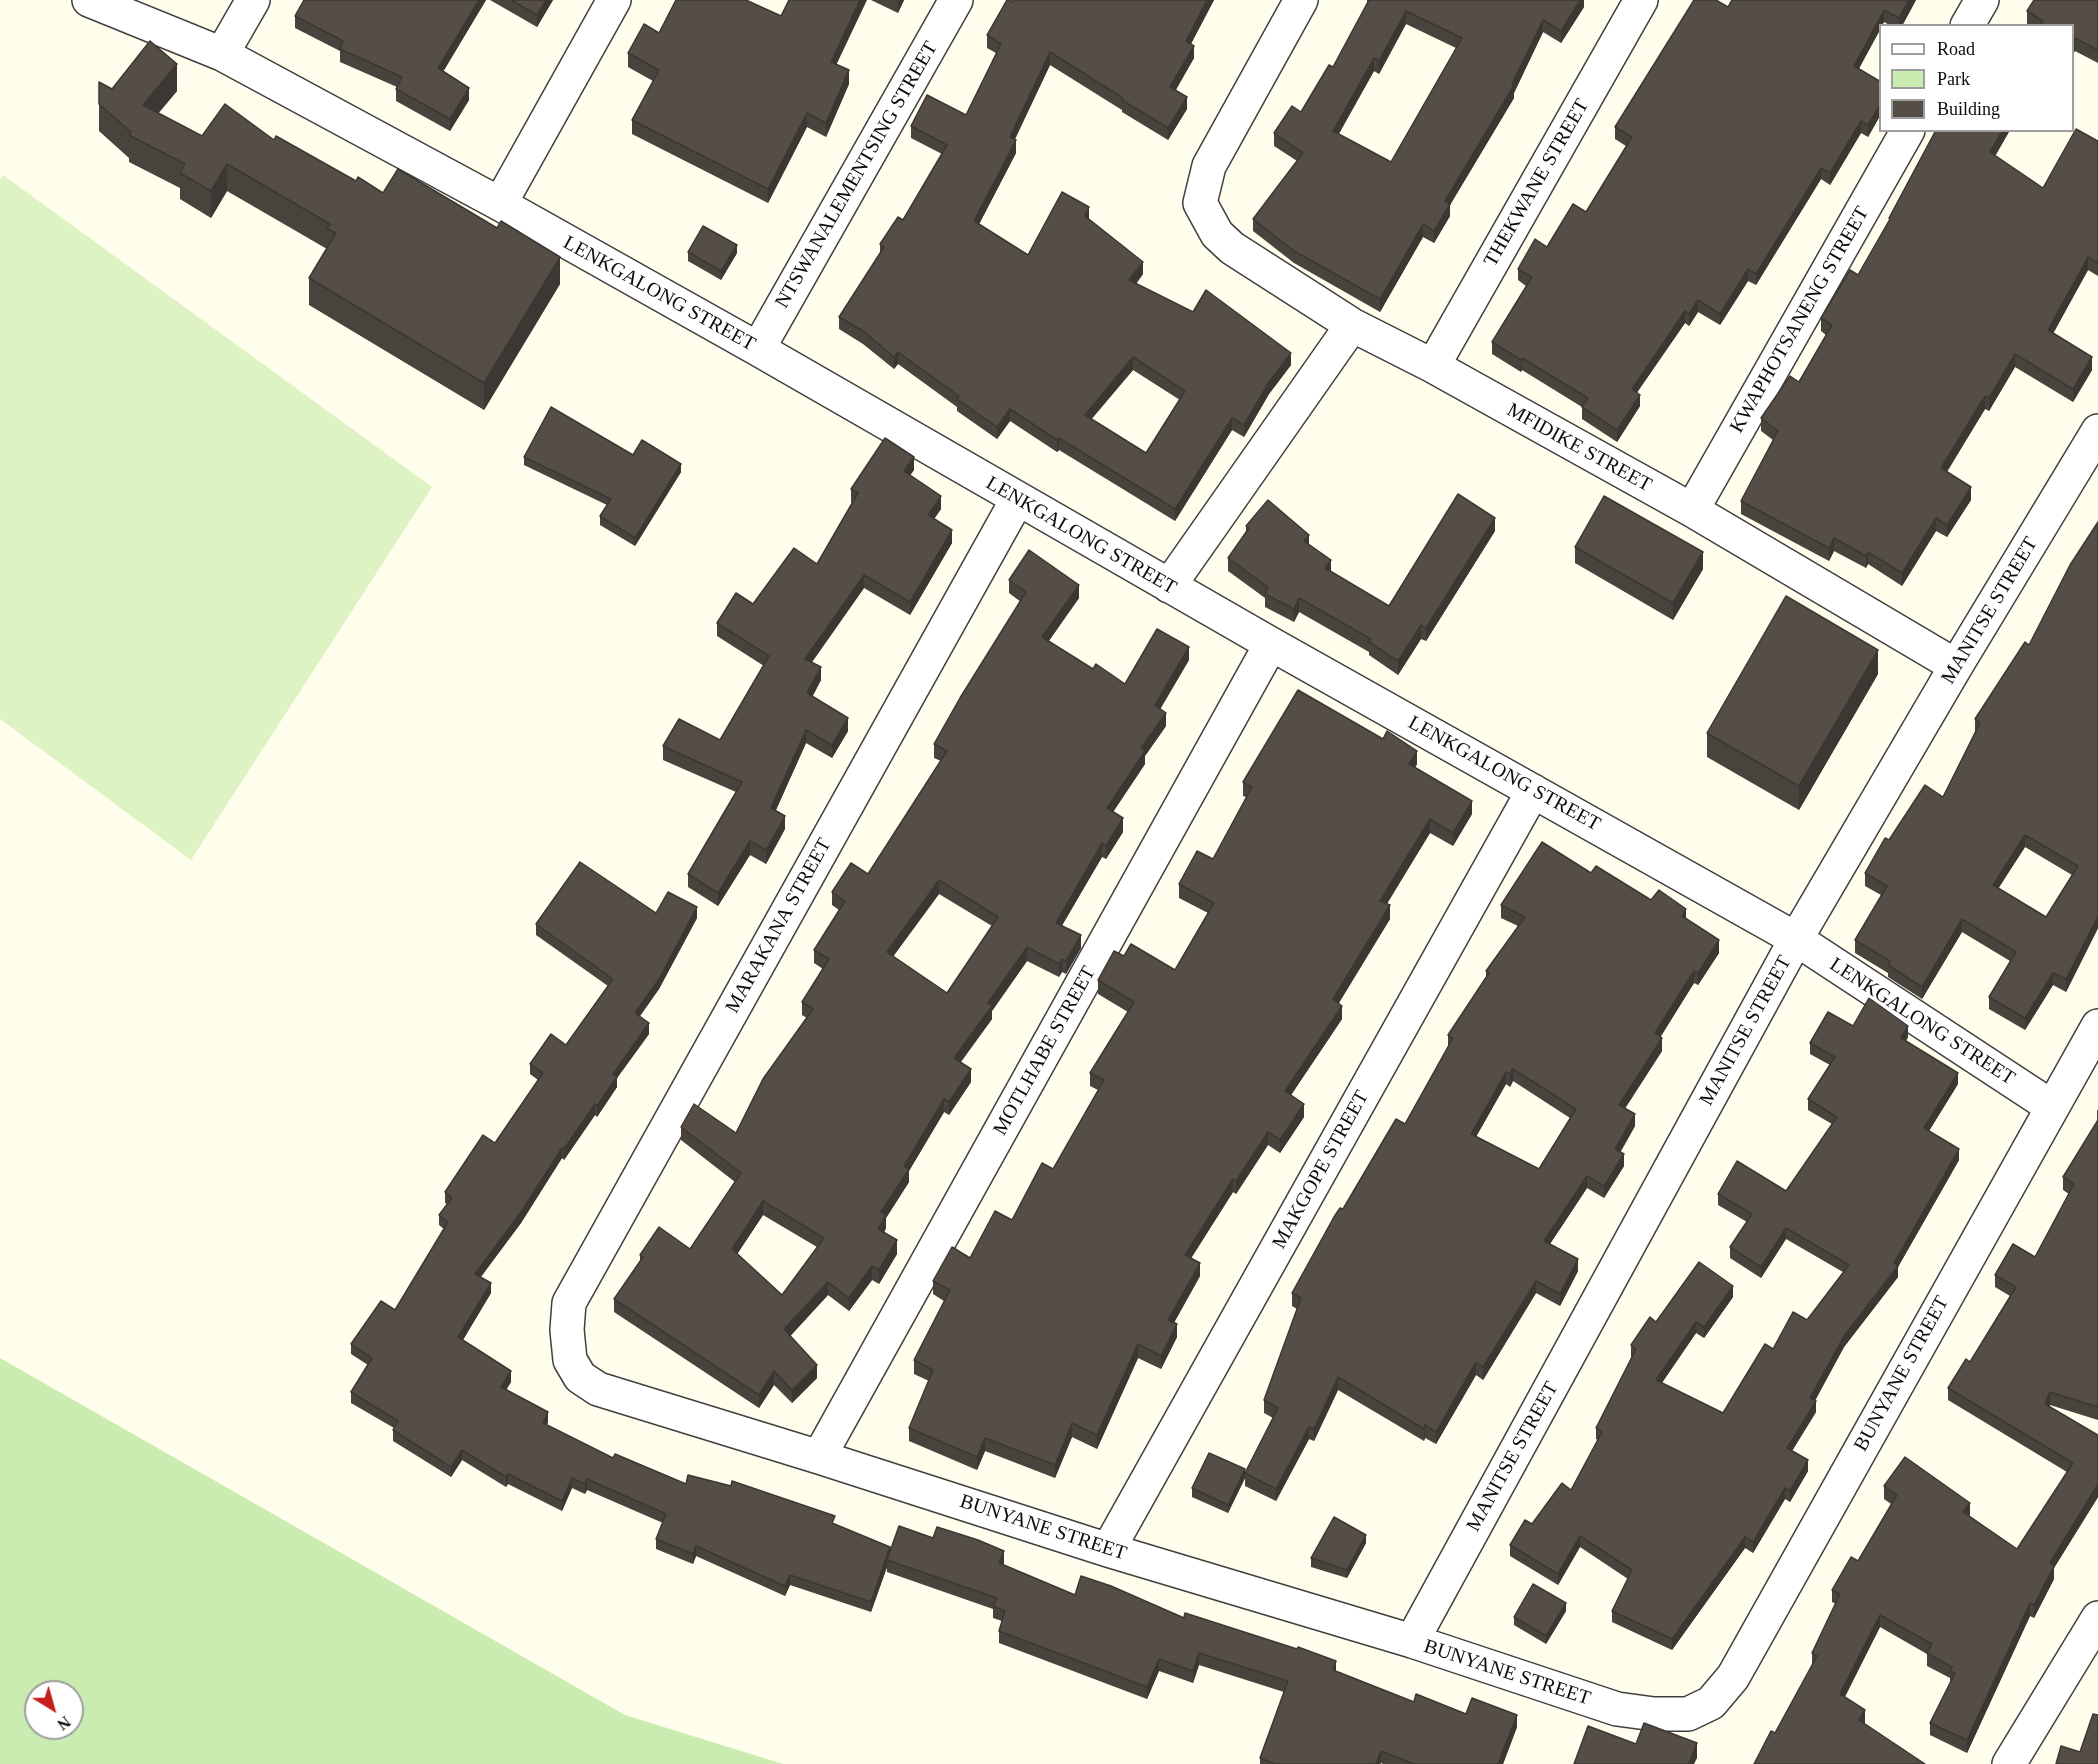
<!DOCTYPE html>
<html>
<head>
<meta charset="utf-8">
<style>
  body { margin:0 }
  #map { position:relative; width:2098px; height:1764px; overflow:hidden; background:#fffdeb; font-family:Georgia,serif }
  canvas { display:block }
  .legend { position:absolute; left:1879px; top:24px; width:195px; height:108px; box-sizing:border-box; background:#fff; border:2px solid #9e9e9e; margin:0; padding:8px 10px; list-style:none; font-size:18px; color:#0c0c0c }
  .legend li { display:flex; align-items:center; gap:12px; height:30px }
  .legend b { width:30px; border:2px solid #9e9e9e }
  .north { position:absolute; left:24px; top:1680px; width:60px; height:60px; box-sizing:border-box; background:#fff; border:2px solid #9e9e9e; border-radius:50%; rotate:143deg; font-size:16px; font-weight:700; line-height:24px; text-align:center; color:#0c0c0c }
  .north::after { content:''; display:block; margin:auto; width:21px; height:27px; background:#c6201a; clip-path:polygon(50% 0,100% 100%,50% 72%,0 100%) }
</style>
</head>
<body>
<div id="map">
<canvas width="2098" height="1764"></canvas>
<ul class="legend">
<li><b style="height:8px;background:#fff"></b>Road</li>
<li><b style="height:16px;background:#cbecb1"></b>Park</li>
<li><b style="height:16px;background:#554e47"></b>Building</li>
</ul>
<div class="north">N</div>
</div>
<script>
const g = document.querySelector('canvas').getContext('2d');
g.lineJoin = 'round';
function fillPath(path, color) {
  g.fillStyle = color;
  g.fill(path, 'evenodd');
}
function toPath(rows) {
  const path = new Path2D();
  for (const r of rows) {
    path.moveTo(r[0], r[1]);
    for (let i = 2; i < r.length; i += 2) path.lineTo(r[i], r[i + 1]);
  }
  return path;
}
function trace(path, color, width, dash) {
  g.strokeStyle = color;
  g.lineWidth = width;
  g.lineCap = dash ? 'butt' : 'round';
  g.setLineDash(dash || []);
  g.stroke(path);
}
function write(font, color, halo, rows, align = 'center') {
  g.font = font + ' Georgia,serif';
  g.lineWidth = 6;
  g.setLineDash([]);
  g.textBaseline = 'middle';
  g.strokeStyle = halo;
  g.fillStyle = color;
  for (const [text, x, y, turn = 0] of rows) {
    g.save();
    g.translate(x, y);
    g.rotate((+turn || 0) * Math.PI / 180);
    g.textAlign = isNaN(turn) ? turn : align;
    if (halo) g.strokeText(text, 0, 0);
    g.fillText(text, 0, 0);
    g.restore();
  }
}
fillPath(toPath([
  [0,1358,625,1715,783,1764,0,1764],
  [36,1692,72,1692,72,1728,36,1728]
]), '#cbecb1');
fillPath(toPath([
  [3,175,432,487,191,860,0,719,0,180]
]), '#def3c4');
const street = toPath([
  [89,0,222,54,500,204,758,349,1271,644,1796,939,2052,1107],
  [1301,0,1209,166,1200,203,1217,234,1232,248,1352,325,1433,366,1692,510,1956,666],
  [1967,26,1982,0],
  [222,54,253,0],
  [500,204,614,0],
  [758,349,956,0],
  [1433,366,1641,0],
  [1017,500,569,1303,567,1330,570,1360,580,1377,598,1389,819,1457,1108,1550,1412,1641,1617,1709,1654,1714,1688,1714,1711,1703,1733,1677,2098,1026],
  [1692,510,1908,130],
  [1169,586,1352,325],
  [819,1457,1271,644],
  [1108,1550,1533,791],
  [1412,1641,1796,939,1956,666,2098,431],
  [2009,1764,2098,1618]
]);
trace(street, '#3f3f3f', 36);
trace(street, '#fff', 33);
fillPath(toPath([
  [486,0,443,72,469,100,450,131,396,101,396,89,397,87,340,62,340,51,295,28,295,16],
  [490,0,553,0,537,27],
  [871,0,904,0,898,13],
  [1214,0,1191,44,1194,58,1176,90,1187,109,1168,140,1122,112,1122,110,1050,65,1014,140,1016,153,979,224,1028,255,1089,219,1143,274,1136,284,1291,365,1269,394,1244,437,1232,430,1175,521,1059,450,1057,452,1010,421,997,439,957,411,957,407,898,364,894,369,863,344,839,329,839,317,880,253,880,244,903,220,942,154,911,138,911,126,966,115,996,53,987,48,987,35,1013,2],
  [1133,370,1180,400,1146,453,1091,419],
  [1367,0,1584,0,1584,7,1561,43,1543,32,1514,93,1514,98,1450,205,1450,216,1434,243,1423,237,1380,312,1294,263,1253,231,1253,219,1297,161,1274,146,1274,133,1301,112,1333,67,1367,4],
  [1406,24,1456,48,1391,162,1339,134,1374,71,1379,74],
  [1916,0,1902,26,1891,26,1884,22,1881,26,1881,28,1858,69,1881,82,1881,114,1868,137,1861,133,1830,185,1821,179,1756,285,1748,281,1720,325,1698,312,1689,326,1685,323,1637,392,1640,406,1617,442,1582,419,1582,407,1522,370,1521,372,1492,354,1492,342,1526,286,1518,280,1518,269,1547,247,1586,212,1626,146,1615,139,1615,127,1728,7],
  [2098,0,2098,63,2075,51,2073,54,2073,26,2029,26,2027,24,2027,11],
  [659,33,837,65,849,84,826,137,807,127,768,203,632,134,632,120,653,81,628,67,628,53],
  [99,82,112,89,177,91,158,113,202,136,274,140,356,181,383,193,560,284,484,410,309,305,309,278,327,249,227,191,211,218,180,199,180,188,129,162,129,158,99,131],
  [2010,130,1995,156,2043,188,2098,141,2098,276,2088,270,2053,333,2092,370,2073,402,2015,367,1989,411,1985,409,1947,472,1971,500,1947,537,1936,531,1902,586,1868,564,1866,568,1834,551,1829,561,1741,514,1741,501,1773,440,1761,431,1761,418,1799,382,1826,335,1821,331,1821,318,1858,275,1889,222,1889,218],
  [688,252,737,253,721,280,688,261],
  [633,455,681,472,635,546,600,525,600,516,607,505,524,465,524,457],
  [914,470,910,475,941,509,934,519,952,543,910,615,864,588,812,662,821,680,812,697,848,731,832,758,806,743,776,810,785,829,766,864,750,855,718,906,688,887,688,874,736,792,663,760,663,746,720,740,764,666,717,636,717,623,753,604,817,564,852,503,851,502,851,489],
  [2098,522,2098,928,2066,992,2053,985,2025,1030,1989,1009,1989,997,2010,961,1962,932,1922,999,1888,977,1888,973,1855,953,1855,940,1881,895,1865,886,1865,873,1889,840,1943,797,1975,732,1975,719,2029,645],
  [2025,847,2072,875,2046,917,1998,888],
  [1246,526,1309,545,1331,572,1389,606,1495,531,1426,641,1421,639,1398,675,1369,655,1369,652,1299,612,1294,622,1265,607,1265,598,1228,571,1228,558,1246,532],
  [1575,547,1703,569,1673,620,1575,563],
  [1009,580,1079,598,1048,641,1093,669,1125,684,1189,660,1160,709,1166,726,1145,756,1145,764,1113,812,1123,832,1106,859,1102,857,1062,925,1081,948,1066,974,1062,972,1059,977,1027,961,992,1011,992,1019,961,1062,971,1082,949,1115,944,1112,909,1171,909,1182,886,1218,886,1228,884,1233,897,1254,879,1284,872,1280,849,1311,828,1295,790,1336,817,1378,792,1403,774,1385,759,1408,614,1312,614,1299,640,1262,640,1255,690,1249,735,1182,681,1140,681,1127,736,1133,807,1018,802,1015,802,1002,823,969,814,963,814,950,839,910,832,905,832,892,868,874,941,761,934,758,934,744,1021,602,1009,593],
  [939,894,992,926,947,993,893,956],
  [763,1215,817,1247,782,1295,737,1254],
  [1878,674,1799,810,1707,757,1707,733],
  [1417,764,1415,768,1472,814,1453,846,1430,833,1387,904,1390,919,1338,1003,1342,1019,1291,1095,1304,1117,1280,1153,1268,1145,1236,1194,1233,1192,1191,1258,1200,1276,1174,1323,1177,1337,1161,1369,1138,1358,1097,1449,1072,1437,1055,1478,985,1451,977,1470,909,1441,909,1428,929,1381,914,1374,914,1360,944,1301,933,1294,933,1281,970,1258,1012,1220,1053,1169,1098,1090,1090,1086,1090,1073,1128,1012,1098,994,1098,980,1124,956,1175,970,1208,913,1179,898,1179,884,1213,859,1246,797,1243,796,1243,782],
  [1591,873,1651,900,1686,919,1719,953,1698,985,1694,983,1660,1037,1662,1051,1625,1108,1635,1126,1620,1152,1624,1166,1604,1198,1587,1188,1550,1244,1578,1271,1560,1306,1536,1293,1483,1380,1476,1375,1436,1444,1425,1438,1424,1441,1338,1390,1314,1441,1309,1439,1276,1501,1245,1486,1245,1473,1273,1418,1264,1413,1264,1400,1297,1309,1292,1306,1292,1293,1343,1209,1405,1124,1448,1046,1448,1035,1486,978,1486,971,1518,926,1501,918,1501,905],
  [1513,1081,1570,1118,1539,1169,1476,1136,1506,1084,1510,1087],
  [656,913,697,918,659,989,640,1016,649,1034,617,1078,617,1087,597,1117,595,1115,564,1160,562,1158,521,1223,481,1277,491,1293,463,1340,511,1382,506,1390,548,1422,547,1425,613,1458,686,1484,835,1524,890,1551,1004,1563,1003,1565,1075,1595,1184,1618,1336,1672,1414,1702,1517,1727,1503,1764,1383,1764,1381,1763,1380,1764,1260,1764,1260,1758,1284,1692,1199,1665,1193,1683,1159,1671,1147,1699,999,1643,999,1631,1002,1621,993,1618,993,1609,887,1572,887,1567,871,1612,790,1585,785,1596,696,1556,693,1564,656,1549,656,1539,663,1523,587,1490,585,1494,572,1488,562,1511,508,1484,506,1487,462,1460,451,1477,393,1441,393,1430,394,1428,351,1403,351,1392,368,1365,351,1354,351,1344,395,1310,444,1229,439,1225,439,1215,447,1204,445,1203,445,1192,495,1143,538,1080,530,1074,530,1064,566,1045,608,986,536,935,536,924],
  [1853,1026,1908,1037,1906,1041,1958,1084,1929,1131,1959,1160,1898,1267,1898,1277,1844,1347,1815,1401,1816,1412,1792,1451,1808,1471,1790,1502,1785,1499,1753,1553,1745,1548,1672,1650,1612,1622,1612,1611,1628,1579,1580,1547,1558,1585,1510,1556,1510,1545,1532,1524,1571,1490,1598,1440,1596,1439,1596,1428,1632,1357,1631,1356,1631,1345,1656,1322,1733,1297,1704,1338,1696,1333,1662,1383,1723,1413,1773,1349,1807,1320,1843,1272,1786,1239,1761,1278,1730,1258,1730,1247,1747,1222,1718,1205,1718,1194,1786,1191,1832,1124,1808,1110,1808,1099,1830,1065,1810,1054,1810,1043],
  [2098,1109,2098,1420,2050,1405,2049,1407,2098,1435,2098,1497,2054,1568,2054,1579,2034,1618,2030,1616,1967,1753,1930,1735,1930,1723,1950,1683,1950,1678,1927,1666,1927,1654,1880,1627,1844,1697,1865,1723,1775,1733,1812,1665,1812,1653,1836,1604,1832,1602,1832,1590,1858,1561,1891,1504,1884,1499,1884,1486,1970,1516,2017,1549,2067,1472,1948,1400,1948,1388,1970,1362,2010,1296,1995,1287,1995,1275,2035,1257,2069,1194,2063,1190,2063,1177,2097,1123,2097,1111],
  [1245,1478,1228,1513,1192,1497,1192,1488],
  [1366,1543,1347,1578,1311,1567,1311,1558],
  [1566,1611,1546,1644,1514,1625,1514,1617]
]), '#49433d');
fillPath(toPath([
  [479,0,486,0,438,80,438,68],
  [546,0,553,0,537,27,537,15],
  [860,0,867,0,831,76,831,62],
  [898,0,904,0,898,13],
  [1207,0,1214,0,1186,53,1186,41],
  [1580,0,1584,0,1584,7,1561,43,1561,31],
  [1909,0,1916,0,1902,26,1899,26,1899,18],
  [1884,10,1884,22,1882,26,1881,26,1881,28,1854,78,1854,66],
  [1406,11,1406,24,1379,74,1379,61],
  [1543,20,1543,32,1514,93,1514,98,1450,205,1450,216,1434,243,1434,231,1445,201,1512,84],
  [2075,38,2075,51,2073,54,2073,41],
  [1194,46,1194,58,1170,99,1170,87],
  [1050,52,1050,65,1010,150,1010,137],
  [1374,58,1374,71,1333,143,1333,131],
  [177,64,177,91,143,132,143,105],
  [849,70,849,84,826,137,826,123],
  [469,88,469,100,450,131,450,119],
  [1187,97,1187,109,1168,140,1168,128],
  [1881,103,1881,114,1868,137,1868,125],
  [807,113,807,127,768,203,768,189],
  [1861,121,1861,133,1830,185,1830,173],
  [2003,130,2010,130,1990,165,1990,152],
  [1016,140,1016,153,974,234,974,221],
  [227,164,227,191,211,218,211,191],
  [1821,168,1821,179,1756,285,1756,274],
  [1089,207,1089,219,1085,216],
  [1423,224,1423,237,1380,312,1380,299],
  [737,245,737,253,721,280,721,271],
  [560,257,560,284,484,410,484,383],
  [2088,257,2088,270,2048,343,2048,330],
  [1143,262,1143,274,1129,293,1129,280],
  [1748,269,1748,281,1720,325,1720,314],
  [1698,300,1698,312,1689,326,1689,314],
  [1685,311,1685,323,1632,400,1632,389],
  [898,352,898,364,894,369,894,357],
  [1291,353,1291,365,1269,394,1244,437,1244,425,1269,382],
  [2015,354,2015,367,1989,411,1989,398],
  [1133,357,1133,370,1085,427,1085,415],
  [2092,357,2092,370,2073,402,2073,389],
  [1522,358,1522,370,1521,372,1521,360],
  [1640,395,1640,406,1617,442,1617,430],
  [1985,396,1985,409,1941,481,1941,468],
  [1010,409,1010,421,997,439,997,427],
  [1232,418,1232,430,1175,521,1175,509],
  [1059,438,1059,450,1057,452,1057,440],
  [914,457,914,470,904,484,904,471],
  [681,464,681,472,635,546,635,538],
  [1971,487,1971,500,1947,537,1947,525],
  [941,496,941,509,928,528,928,515],
  [1495,518,1495,531,1426,641,1426,628],
  [1936,518,1936,531,1902,586,1902,573],
  [952,530,952,543,910,615,910,602],
  [1309,535,1309,548,1304,541],
  [1834,538,1834,551,1829,561,1829,548],
  [1703,552,1703,569,1673,620,1673,603],
  [1868,552,1868,564,1866,568,1866,556],
  [1331,560,1331,574,1325,568],
  [864,575,864,588,805,672,805,659],
  [1079,585,1079,598,1042,651,1042,637],
  [1299,598,1299,612,1294,622,1294,609],
  [1421,625,1421,639,1398,675,1398,661],
  [1189,647,1189,660,1155,718,1155,705],
  [1878,650,1878,674,1799,810,1799,786],
  [821,667,821,680,807,707,807,693],
  [1166,713,1166,726,1145,756,1145,764,1107,821,1107,808,1141,748],
  [848,718,848,731,832,758,832,745],
  [806,730,806,743,771,821,771,808],
  [1417,751,1417,764,1409,777,1409,764],
  [1472,801,1472,814,1453,846,1453,833],
  [785,816,785,829,766,864,766,850],
  [1123,818,1123,832,1106,859,1106,846],
  [1430,819,1430,833,1380,914,1380,901],
  [2025,835,2025,847,1993,897,1993,885],
  [750,841,750,855,718,906,718,893],
  [1102,843,1102,857,1056,936,1056,923],
  [939,880,939,894,887,965,887,952],
  [1390,905,1390,919,1333,1013,1333,999],
  [697,907,697,918,659,989,635,1023,635,1013],
  [1686,909,1686,921,1682,916],
  [2098,916,2098,928,2066,992,2066,979],
  [1962,919,1962,932,1922,999,1922,987],
  [1081,935,1081,948,1066,974,1066,961],
  [1719,940,1719,953,1698,985,1698,973],
  [1027,947,1027,961,992,1011,992,1019,954,1071,954,1058,988,1003],
  [1062,959,1062,972,1059,977,1059,964],
  [1694,971,1694,983,1655,1046,1655,1033],
  [2053,973,2053,985,2025,1030,2025,1018],
  [1342,1006,1342,1019,1285,1104,1285,1091],
  [649,1023,649,1034,617,1078,617,1087,597,1117,597,1106,613,1074],
  [1908,1026,1908,1037,1901,1049,1901,1038],
  [1662,1038,1662,1051,1619,1118,1619,1105],
  [971,1069,971,1082,949,1115,949,1102],
  [1513,1069,1513,1081,1510,1087,1510,1074],
  [1506,1072,1506,1084,1471,1146,1471,1134],
  [1958,1073,1958,1084,1924,1139,1924,1128],
  [944,1099,944,1112,909,1171,909,1182,886,1218,886,1228,878,1243,878,1229,881,1212,904,1166],
  [595,1104,595,1115,564,1160,564,1149],
  [1304,1104,1304,1117,1280,1153,1280,1140],
  [1635,1114,1635,1126,1615,1162,1615,1149],
  [1268,1132,1268,1145,1236,1194,1236,1181],
  [562,1148,562,1158,521,1223,475,1284,475,1274],
  [1959,1149,1959,1160,1898,1267,1898,1277,1844,1347,1810,1409,1810,1398,1844,1336,1894,1263],
  [1624,1154,1624,1166,1604,1198,1604,1186],
  [1587,1176,1587,1188,1544,1253,1544,1241],
  [1233,1179,1233,1192,1185,1268,1185,1255],
  [763,1201,763,1215,732,1262,732,1249],
  [1786,1228,1786,1239,1761,1278,1761,1267],
  [897,1240,897,1254,879,1284,879,1270],
  [1578,1259,1578,1271,1560,1306,1560,1294],
  [1200,1263,1200,1276,1168,1333,1168,1320],
  [872,1266,872,1280,849,1311,849,1298],
  [1536,1281,1536,1293,1483,1380,1483,1367],
  [828,1282,828,1295,784,1343,784,1329],
  [491,1283,491,1293,458,1348,458,1337],
  [1733,1286,1733,1297,1704,1338,1704,1327],
  [1696,1322,1696,1333,1656,1391,1656,1380],
  [1177,1324,1177,1337,1161,1369,1161,1356],
  [1138,1344,1138,1358,1097,1449,1097,1435],
  [1476,1362,1476,1375,1436,1444,1436,1432],
  [817,1365,817,1378,792,1403,792,1390],
  [511,1371,511,1382,501,1398,501,1387],
  [774,1371,774,1385,759,1408,759,1395],
  [1338,1377,1338,1390,1314,1441,1314,1429],
  [2050,1392,2050,1405,2045,1417,2045,1404],
  [1816,1401,1816,1412,1787,1459,1787,1448],
  [548,1412,548,1422,543,1433,543,1423],
  [1072,1423,1072,1437,1055,1478,1055,1465],
  [1425,1425,1425,1438,1424,1441,1424,1429],
  [1309,1427,1309,1439,1276,1501,1276,1489],
  [985,1438,985,1451,977,1470,977,1457],
  [462,1450,462,1460,451,1477,451,1467],
  [1808,1460,1808,1471,1790,1502,1790,1491],
  [1245,1469,1245,1478,1228,1513,1228,1505],
  [508,1474,508,1484,506,1487,506,1477],
  [572,1478,572,1488,562,1511,562,1501],
  [587,1479,587,1490,585,1494,585,1484],
  [2098,1484,2098,1497,2054,1568,2054,1579,2034,1618,2034,1605,2050,1563],
  [1785,1488,1785,1499,1753,1553,1753,1542],
  [1970,1503,1970,1516,1963,1512],
  [1366,1535,1366,1543,1347,1578,1347,1570],
  [1580,1536,1580,1547,1558,1585,1558,1574],
  [1745,1537,1745,1548,1672,1650,1672,1639],
  [696,1546,696,1556,693,1564,693,1554],
  [890,1547,890,1557,887,1560,887,1567,871,1612,871,1602],
  [1004,1551,1004,1563,999,1575,999,1563],
  [790,1575,790,1585,785,1596,785,1586],
  [1566,1603,1566,1611,1546,1644,1546,1636],
  [2030,1603,2030,1616,1967,1753,1967,1740],
  [1880,1615,1880,1627,1840,1707,1840,1694],
  [1199,1653,1199,1665,1193,1683,1193,1671],
  [1159,1659,1159,1671,1147,1699,1147,1687],
  [1336,1661,1336,1673,1333,1670],
  [1865,1710,1865,1723,1859,1733,1859,1720],
  [1517,1715,1517,1727,1503,1764,1498,1764],
  [1697,1743,1697,1758,1694,1764,1689,1764],
  [1381,1751,1381,1763,1380,1764,1376,1764]
]), '#3c3732');
const building = toPath([
  [304,0,479,0,438,68,469,88,450,119,396,89,402,77,340,49,343,41,295,16,304,0],
  [511,0,546,0,537,15,511,0],
  [676,0,746,0,781,16,789,0,860,0,831,62,849,70,826,123,807,113,768,189,632,120,659,70,628,53,644,24,659,33,676,0],
  [1007,0,1011,0,1013,2,1014,0,1207,0,1186,41,1194,46,1170,87,1187,97,1168,128,1122,100,1123,98,1050,52,1010,137,1016,140,974,221,1028,255,1062,192,1089,207,1085,216,1143,262,1129,280,1193,312,1206,290,1291,353,1269,382,1244,425,1232,418,1175,509,1059,438,1057,440,1010,409,997,427,957,399,959,396,898,352,894,357,863,331,839,317,884,247,880,244,898,217,903,220,947,145,911,126,927,95,966,115,1001,44,987,35,1007,0],
  [1133,357,1185,391,1146,453,1085,415,1133,357],
  [1369,0,1580,0,1561,31,1543,20,1512,84,1514,85,1445,201,1450,204,1434,231,1423,224,1380,299,1294,251,1253,219,1303,153,1274,133,1292,106,1301,112,1329,65,1333,67,1369,0],
  [1406,11,1462,38,1391,162,1333,131,1374,58,1379,61,1406,11],
  [1694,0,1716,0,1728,7,1732,0,1909,0,1899,18,1884,10,1854,66,1881,82,1881,103,1868,125,1861,121,1830,173,1821,168,1756,274,1748,269,1720,314,1698,300,1689,314,1685,311,1632,389,1640,395,1617,430,1582,407,1588,398,1522,358,1521,360,1492,342,1532,277,1518,269,1535,239,1547,247,1573,204,1586,212,1632,137,1615,127,1694,0],
  [2034,0,2098,0,2098,50,2075,38,2073,41,2073,26,2040,26,2043,21,2027,11,2034,0],
  [150,41,177,64,143,105,202,136,225,104,274,140,276,136,356,181,358,177,383,193,398,169,497,228,501,221,560,257,484,383,309,278,336,233,327,229,330,224,227,164,211,191,180,173,185,164,129,135,131,132,99,104,99,82,112,89,150,41],
  [2076,129,2098,141,2098,263,2088,257,2048,330,2092,357,2073,389,2015,354,1989,398,1985,396,1941,468,1971,487,1947,525,1936,518,1902,573,1868,552,1866,556,1834,538,1829,548,1741,501,1778,431,1761,418,1790,376,1799,382,1832,325,1821,318,1850,270,1858,275,1890,219,1889,218,1936,130,2003,130,1990,152,2043,188,2076,129],
  [703,226,737,245,721,271,688,252,703,226],
  [551,407,633,455,642,440,681,464,635,538,600,516,611,499,524,457,551,407],
  [885,438,914,457,904,471,941,496,928,515,952,530,910,602,864,575,805,659,821,667,807,693,848,718,832,745,806,730,771,808,785,816,766,850,750,841,718,893,688,874,742,782,663,746,679,719,720,740,769,656,717,623,736,593,753,604,794,548,817,564,858,493,851,489,885,438],
  [1458,494,1495,518,1426,628,1421,625,1398,661,1369,642,1371,639,1299,598,1294,609,1265,594,1268,587,1228,558,1249,528,1246,526,1268,500,1309,535,1304,541,1331,560,1325,568,1389,606,1458,494],
  [1604,496,1703,552,1673,603,1575,547,1604,496],
  [2098,522,2098,916,2066,979,2053,973,2025,1018,1989,997,2016,952,1962,919,1922,987,1888,965,1890,961,1855,940,1887,886,1865,873,1885,838,1889,840,1925,785,1943,797,1980,723,1975,719,2025,642,2029,645,2070,565,2098,522],
  [2025,835,2078,866,2046,917,1993,885,2025,835],
  [1029,550,1079,585,1042,637,1093,669,1096,664,1125,684,1157,629,1189,647,1155,705,1166,713,1141,748,1145,751,1107,808,1123,818,1106,846,1102,843,1056,923,1081,935,1066,961,1062,959,1059,964,1027,947,988,1003,992,1006,954,1058,971,1069,949,1102,944,1099,904,1166,909,1169,881,1212,886,1215,878,1229,897,1240,879,1270,872,1266,849,1298,828,1282,784,1329,817,1365,792,1390,774,1371,759,1395,614,1299,643,1257,640,1255,659,1227,690,1249,741,1173,681,1127,694,1104,736,1133,763,1079,813,1009,802,1002,829,959,814,950,845,901,832,892,851,863,868,874,947,751,934,744,960,698,1026,592,1009,580,1029,550],
  [939,880,998,917,947,993,887,952,939,880],
  [763,1201,824,1238,782,1295,732,1249,763,1201],
  [1786,596,1878,650,1799,786,1707,733,1786,596],
  [1298,690,1383,739,1387,731,1417,751,1409,764,1472,801,1453,833,1430,819,1380,901,1390,905,1333,999,1342,1006,1285,1091,1304,1104,1280,1140,1268,1132,1236,1181,1233,1179,1185,1255,1200,1263,1168,1320,1177,1324,1161,1356,1138,1344,1097,1435,1072,1423,1055,1465,985,1438,977,1457,909,1428,933,1370,914,1360,950,1290,933,1281,952,1247,970,1258,995,1211,1012,1220,1042,1163,1053,1169,1104,1080,1090,1073,1134,1002,1098,980,1114,951,1124,956,1131,944,1175,970,1214,903,1179,884,1197,851,1213,859,1252,787,1243,782,1298,690],
  [1542,842,1591,873,1596,866,1651,900,1659,890,1686,909,1682,916,1719,940,1698,973,1694,971,1655,1033,1662,1038,1619,1105,1635,1114,1615,1149,1624,1154,1604,1186,1587,1176,1544,1241,1578,1259,1560,1294,1536,1281,1483,1367,1476,1362,1436,1432,1425,1425,1424,1429,1338,1377,1314,1429,1309,1427,1276,1489,1245,1473,1278,1408,1264,1400,1301,1298,1292,1293,1334,1217,1340,1208,1343,1209,1396,1119,1405,1124,1453,1038,1448,1035,1489,973,1486,971,1525,917,1501,905,1542,842],
  [1513,1069,1576,1109,1539,1169,1471,1134,1506,1072,1510,1074,1513,1069],
  [580,862,656,913,668,892,697,907,659,979,635,1013,649,1023,613,1074,617,1077,597,1106,595,1104,564,1149,562,1148,521,1212,475,1274,491,1283,458,1337,511,1371,501,1387,548,1412,543,1423,613,1458,615,1454,686,1484,688,1475,731,1486,732,1481,835,1516,832,1523,890,1547,871,1602,790,1575,785,1586,696,1546,693,1554,656,1539,666,1514,587,1479,585,1484,572,1478,562,1501,508,1474,506,1477,462,1450,451,1467,393,1430,398,1421,351,1392,372,1358,351,1344,381,1301,395,1310,448,1222,439,1215,452,1198,445,1192,483,1135,495,1143,543,1073,530,1064,551,1034,566,1045,613,979,536,924,580,862],
  [1869,998,1908,1026,1901,1038,1958,1073,1924,1128,1959,1149,1894,1263,1898,1266,1844,1336,1810,1398,1816,1401,1787,1448,1808,1460,1790,1491,1785,1488,1753,1542,1745,1537,1672,1639,1612,1611,1632,1570,1580,1536,1558,1574,1510,1545,1525,1520,1532,1524,1562,1483,1571,1490,1602,1432,1596,1428,1636,1349,1631,1345,1650,1317,1656,1322,1699,1262,1733,1286,1704,1327,1696,1322,1656,1380,1723,1413,1765,1344,1773,1349,1793,1312,1807,1320,1849,1265,1786,1228,1761,1267,1730,1247,1752,1214,1718,1194,1737,1161,1786,1191,1837,1117,1808,1099,1835,1057,1810,1043,1828,1012,1853,1026,1869,998],
  [2098,1120,2098,1407,2050,1392,2045,1404,2098,1435,2098,1484,2050,1563,2054,1566,2034,1605,2030,1603,1967,1740,1930,1723,1955,1673,1950,1671,1952,1667,1927,1653,1932,1644,1880,1615,1840,1694,1865,1710,1859,1720,1925,1764,1754,1764,1771,1731,1775,1733,1817,1656,1812,1653,1840,1594,1832,1590,1851,1557,1858,1561,1897,1495,1884,1486,1905,1457,1970,1503,1963,1512,2017,1549,2073,1463,1948,1388,1966,1359,1970,1362,2016,1287,1995,1275,2013,1244,2035,1257,2074,1184,2063,1177,2098,1120],
  [1209,1453,1245,1469,1228,1505,1192,1488,1209,1453],
  [1334,1517,1366,1535,1347,1570,1311,1558,1334,1517],
  [899,1526,933,1538,937,1527,978,1540,1004,1551,999,1563,1075,1595,1081,1576,1111,1586,1184,1618,1185,1613,1297,1649,1298,1647,1336,1661,1333,1670,1414,1702,1416,1694,1466,1714,1472,1698,1517,1715,1498,1764,1414,1764,1381,1751,1376,1764,1275,1764,1260,1758,1288,1681,1199,1653,1193,1671,1159,1659,1147,1687,999,1631,1005,1611,993,1606,997,1598,887,1560,899,1526],
  [1533,1584,1566,1603,1546,1636,1514,1617,1533,1584],
  [2093,1714,2098,1715,2098,1764,2056,1764,2061,1746,2080,1752,2093,1714],
  [1644,1723,1697,1743,1689,1764,1574,1764,1588,1726,1636,1744,1644,1723]
]);
fillPath(building, '#554e47');
trace(building, '#3c3732', 1.5);
write('20px', '#0c0c0c', '#fff', [
  ["NTSWANALEMENTSING STREET",857,175,-60],
  ["THEKWANE STREET",1537,183,-60],
  ["LENKGALONG STREET",659,294,29],
  ["KWAPHOTSANENG STREET",1800,320,-60],
  ["MFIDIKE STREET",1579,448,29],
  ["LENKGALONG STREET",1081,536,30],
  ["MANITSE STREET",1990,611,-59],
  ["LENKGALONG STREET",1504,774,29],
  ["MARAKANA STREET",779,926,-61],
  ["LENKGALONG STREET",1922,1022,33],
  ["MANITSE STREET",1746,1031,-61],
  ["MOTLHABE STREET",1045,1051,-61],
  ["MAKGOPE STREET",1321,1170,-61],
  ["BUNYANE STREET",1902,1374,-61],
  ["MANITSE STREET",1513,1457,-61],
  ["BUNYANE STREET",1043,1528,18],
  ["BUNYANE STREET",1507,1673,18]
]);
</script>
</body>
</html>
